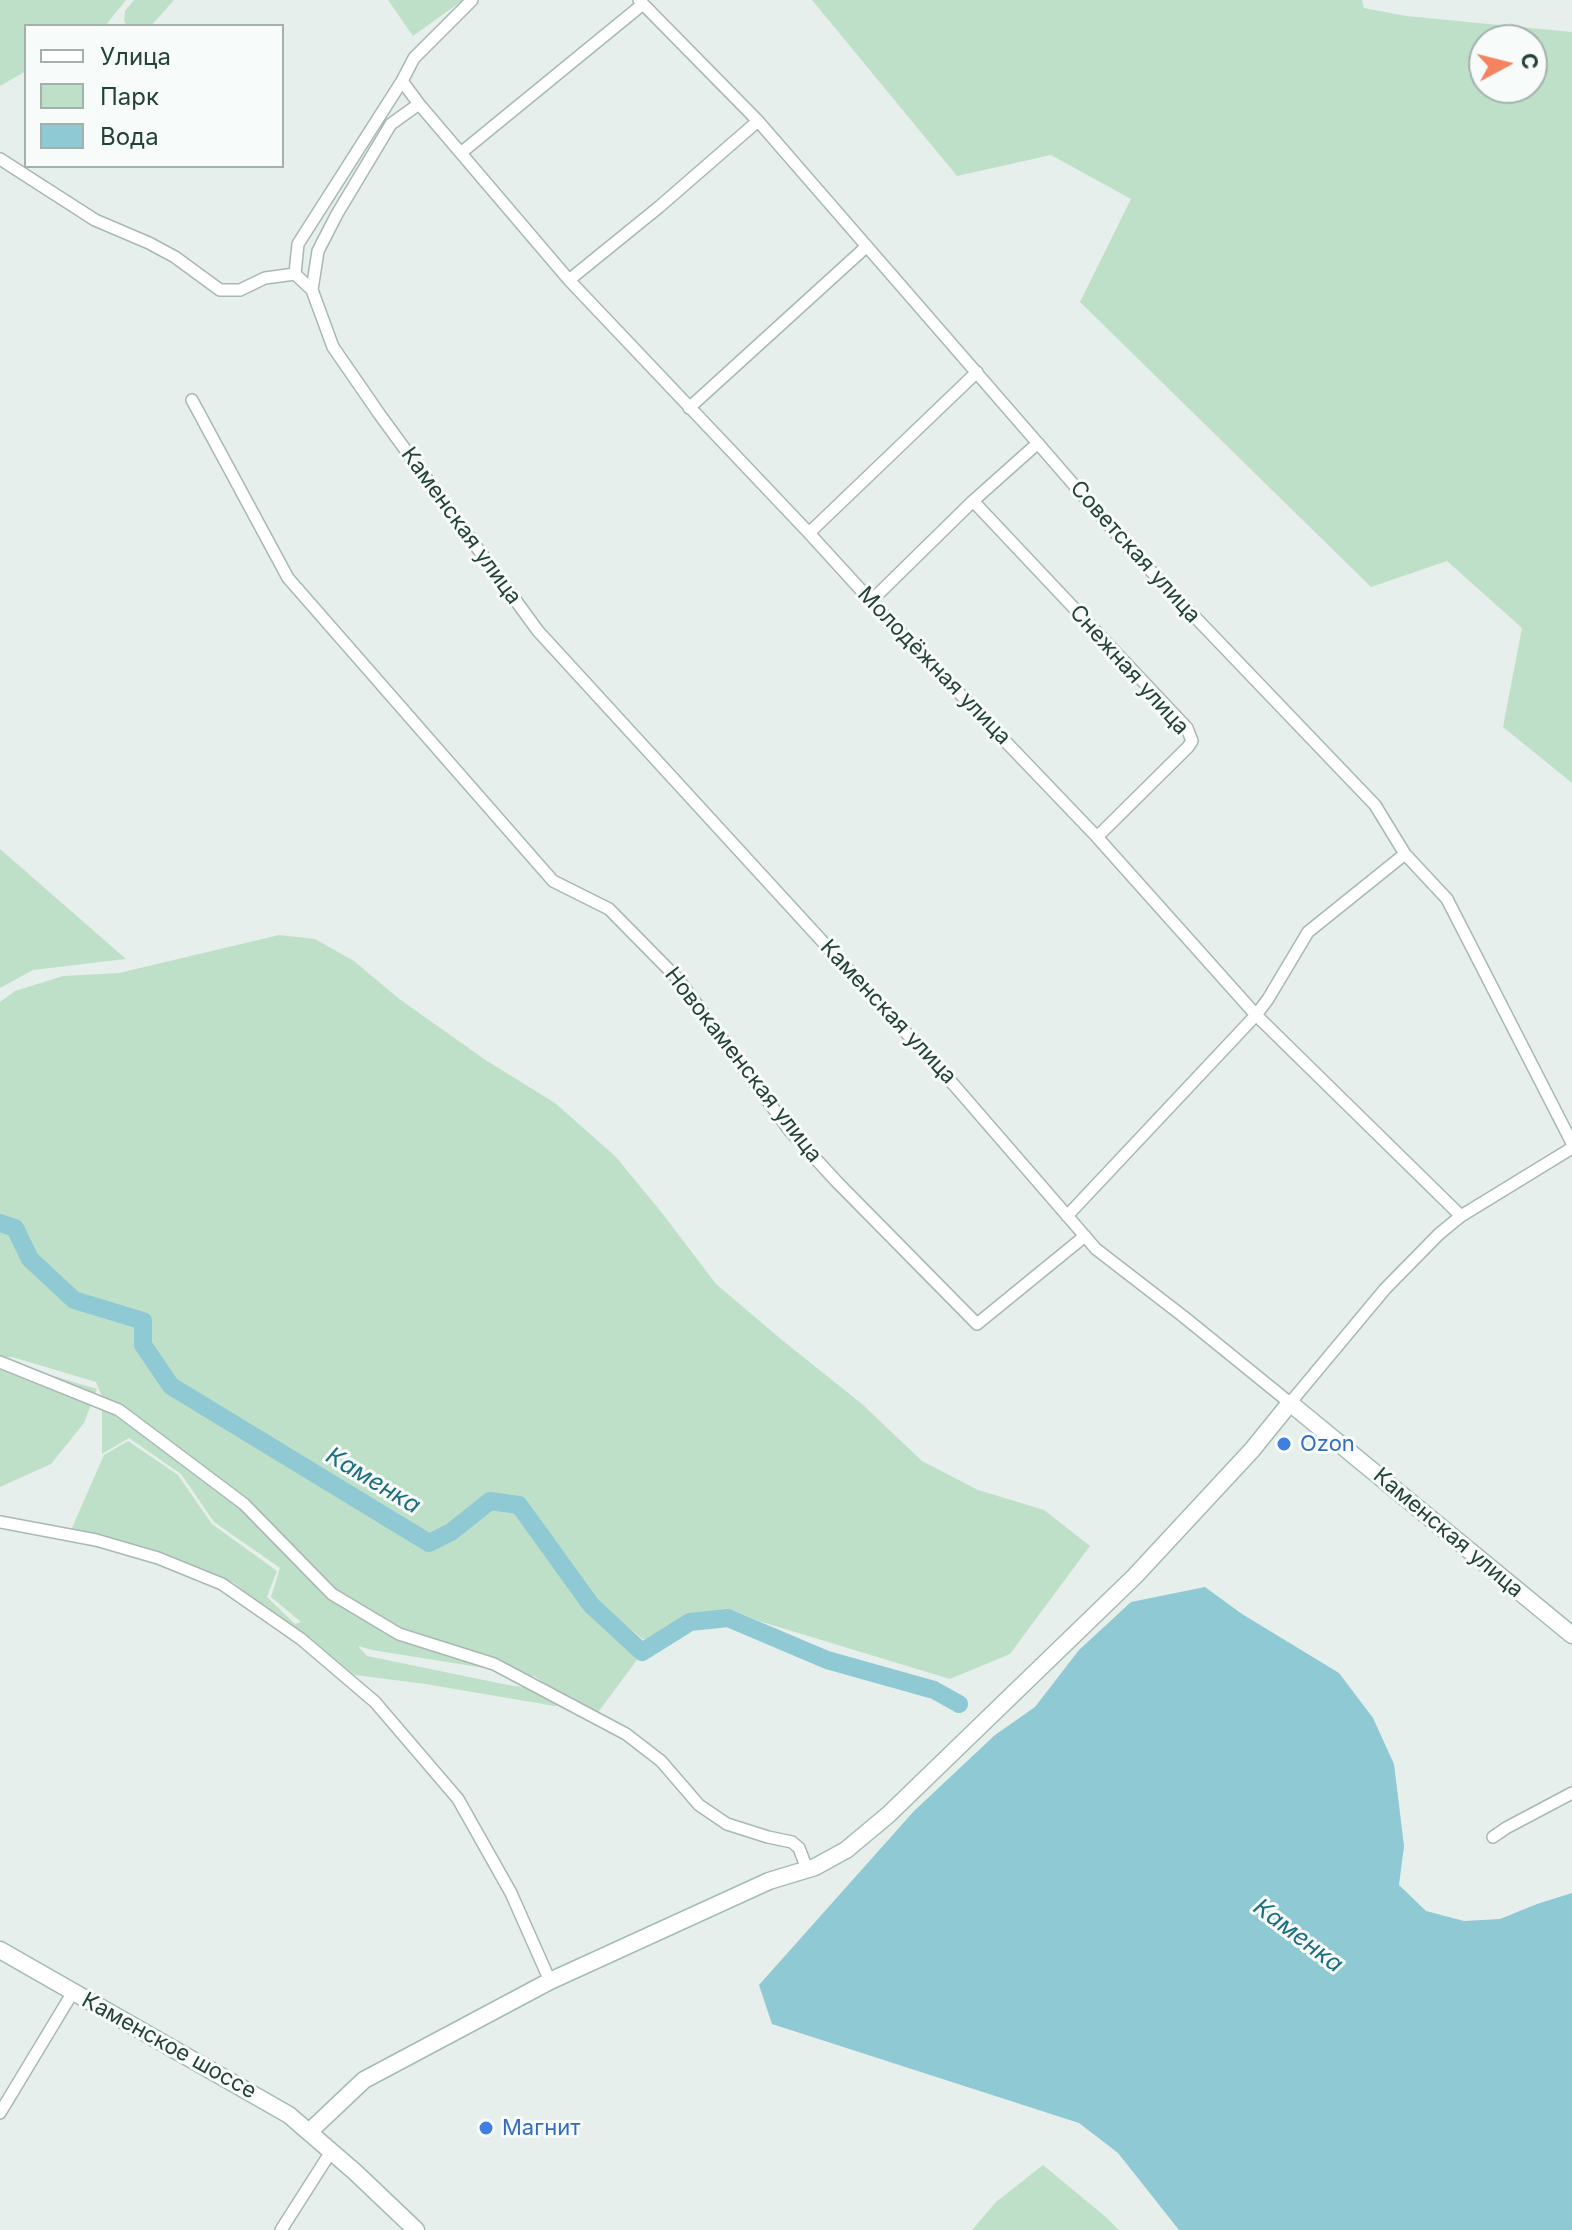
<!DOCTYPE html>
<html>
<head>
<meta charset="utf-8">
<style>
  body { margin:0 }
  #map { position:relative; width:1572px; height:2230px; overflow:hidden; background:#e6efeb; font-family:Inter,sans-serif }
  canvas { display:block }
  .legend { position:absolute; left:24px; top:24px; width:260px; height:144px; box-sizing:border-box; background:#f7fbf9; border:2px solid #a3b1ad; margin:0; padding:10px 14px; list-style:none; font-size:24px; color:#24423a }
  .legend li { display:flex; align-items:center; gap:16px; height:40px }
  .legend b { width:40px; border:2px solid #a3b1ad }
  .north { position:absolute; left:1468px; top:24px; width:80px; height:80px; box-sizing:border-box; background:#f7fbf9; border:2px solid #a3b1ad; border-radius:50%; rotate:83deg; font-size:22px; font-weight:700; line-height:32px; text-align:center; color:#24423a }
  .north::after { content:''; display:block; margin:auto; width:28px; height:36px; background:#f4845f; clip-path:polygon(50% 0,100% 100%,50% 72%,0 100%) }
</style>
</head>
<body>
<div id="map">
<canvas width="1572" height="2230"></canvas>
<ul class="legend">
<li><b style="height:10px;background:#fff"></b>Улица</li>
<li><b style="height:22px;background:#bfe0c8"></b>Парк</li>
<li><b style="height:22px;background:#8ec9d4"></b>Вода</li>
</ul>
<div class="north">С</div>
</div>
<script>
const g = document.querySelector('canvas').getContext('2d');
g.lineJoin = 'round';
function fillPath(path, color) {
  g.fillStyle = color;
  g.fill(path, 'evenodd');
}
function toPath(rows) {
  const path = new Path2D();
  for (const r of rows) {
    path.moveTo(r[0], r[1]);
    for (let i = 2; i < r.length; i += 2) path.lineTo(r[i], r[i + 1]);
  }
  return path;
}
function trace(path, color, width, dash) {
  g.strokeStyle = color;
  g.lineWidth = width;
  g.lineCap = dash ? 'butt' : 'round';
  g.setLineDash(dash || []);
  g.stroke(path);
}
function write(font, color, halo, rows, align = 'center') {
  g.font = font + ' Inter,sans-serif';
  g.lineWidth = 6;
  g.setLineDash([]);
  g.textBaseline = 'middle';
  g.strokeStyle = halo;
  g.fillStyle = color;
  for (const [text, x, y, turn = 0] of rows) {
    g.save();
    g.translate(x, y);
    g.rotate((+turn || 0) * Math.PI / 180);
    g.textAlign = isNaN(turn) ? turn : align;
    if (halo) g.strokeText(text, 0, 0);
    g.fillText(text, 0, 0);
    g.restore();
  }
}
fillPath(toPath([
  [0,0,126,0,105,26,26,26,26,71,0,86],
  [134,0,174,0,151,26,127,26,124,21,125,11],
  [388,0,463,0,413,36],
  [812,0,1362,0,1364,8,1406,16,1572,32,1572,783,1503,727,1522,628,1447,561,1371,587,1080,302,1131,199,1051,155,957,176],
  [1484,40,1532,40,1532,88,1484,88],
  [0,849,126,959,33,970,0,988],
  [279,935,315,939,354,961,398,998,484,1059,555,1103,616,1157,662,1213,716,1284,782,1340,862,1404,922,1461,978,1490,1044,1510,1090,1546,1010,1654,950,1679,762,1622,732,1610,686,1617,644,1640,596,1601,526,1499,487,1495,447,1528,430,1537,175,1383,150,1345,147,1317,77,1298,33,1258,18,1225,0,1219,0,1002,15,991,63,976,119,973],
  [0,1228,10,1232,27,1265,69,1304,138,1324,139,1347,166,1388,427,1547,452,1539,491,1508,517,1512,589,1612,640,1656,596,1715,577,1703,555,1706,425,1684,355,1675,298,1635,234,1583,150,1550,71,1530,104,1455,128,1441,178,1475,212,1524,277,1571,267,1597,295,1624,301,1622,271,1597,280,1568,214,1522,181,1474,129,1438,102,1454,102,1397,96,1382,12,1357,0,1357],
  [358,1646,372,1650,534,1676,546,1684,544,1690,508,1685,367,1656],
  [13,1364,97,1389,84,1423,51,1464,0,1487,0,1366],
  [1043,2165,1107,2218,1119,2230,972,2230,996,2202]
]), '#bfe0c8');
fillPath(toPath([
  [1205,1587,1242,1614,1339,1673,1373,1718,1394,1764,1404,1846,1399,1885,1426,1911,1464,1921,1500,1919,1537,1904,1572,1893,1572,2230,1179,2230,1118,2153,1079,2123,772,2024,759,1985,914,1811,995,1735,1035,1707,1079,1650,1131,1602]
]), '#8ec9d4');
trace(toPath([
  [0,1223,15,1228,30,1259,74,1300,143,1321,143,1345,171,1386,429,1543,451,1532,490,1501,519,1505,591,1605,642,1652,690,1622,728,1618,827,1660,934,1690,959,1704]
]), '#8ec9d4', 18);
const street = toPath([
  [472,0,414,58,402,81,419,104,569,280,809,533,871,601,1097,837,1256,1015,1461,1216],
  [639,0,758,121,1127,546,1375,805,1405,854,1447,899,1572,1143],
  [419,104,391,124,337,214,318,251,312,290,333,347,380,415,538,631,954,1085,1096,1249,1184,1317,1290,1403,1385,1289,1439,1234,1461,1216,1572,1148],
  [462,152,643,4],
  [0,159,95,220,149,243,175,257,220,290,240,290,265,278,295,274],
  [569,280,659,207,758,121],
  [312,290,295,274,298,244,402,81],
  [192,400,288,578,553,881,609,909,678,979,790,1131,837,1182,977,1324,1085,1236],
  [689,408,866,247],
  [973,501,1187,728,1192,741,1188,747,1097,837],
  [809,533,977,372],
  [871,601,973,501,1038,443],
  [1067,1216,1256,1015,1268,999,1308,932,1405,854],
  [0,1362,119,1410,244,1504,332,1594,399,1634,494,1664,626,1734,661,1761,699,1805,727,1824,768,1837,792,1842,799,1848,807,1869],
  [0,1522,96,1540,158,1558,222,1584,301,1639,375,1702,458,1799,511,1893,550,1981],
  [1493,1837,1506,1828,1572,1793],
  [0,2113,73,1992],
  [281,2230,332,2150]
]);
const secondary = toPath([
  [0,1950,289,2115,355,2172,416,2230],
  [309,2132,364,2080,550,1981,769,1881,815,1867,846,1850,888,1815,1135,1576,1252,1450,1290,1403,1572,1635]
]);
trace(street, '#a8b8b2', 14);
trace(secondary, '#a4bbb3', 19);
trace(street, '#fff', 11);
trace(secondary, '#fff', 16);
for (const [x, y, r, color] of [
  [1284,1444,8,"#3f7fe0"],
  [486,2128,8,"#3f7fe0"]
]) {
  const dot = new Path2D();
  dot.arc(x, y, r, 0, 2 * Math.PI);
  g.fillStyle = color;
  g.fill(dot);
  trace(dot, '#f7fbf9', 3);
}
write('22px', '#24423a', '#f7fbf9', [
  ["Каменская улица",461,526,54],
  ["Советская улица",1135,552,48],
  ["Молодёжная улица",934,666,46],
  ["Снежная улица",1129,670,48],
  ["Каменская улица",888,1012,47],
  ["Новокаменская улица",743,1065,52],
  ["Каменская улица",1448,1533,40],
  ["Каменское шоссе",169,2046,29]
]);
write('22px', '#366cbe', '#f7fbf9', [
  ["Ozon",1300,1444],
  ["Магнит",502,2128]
], 'left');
write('italic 24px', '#1c6f80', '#f7fbf9', [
  ["Каменка",373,1481,31],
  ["Каменка",1298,1936,37]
]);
</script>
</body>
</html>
